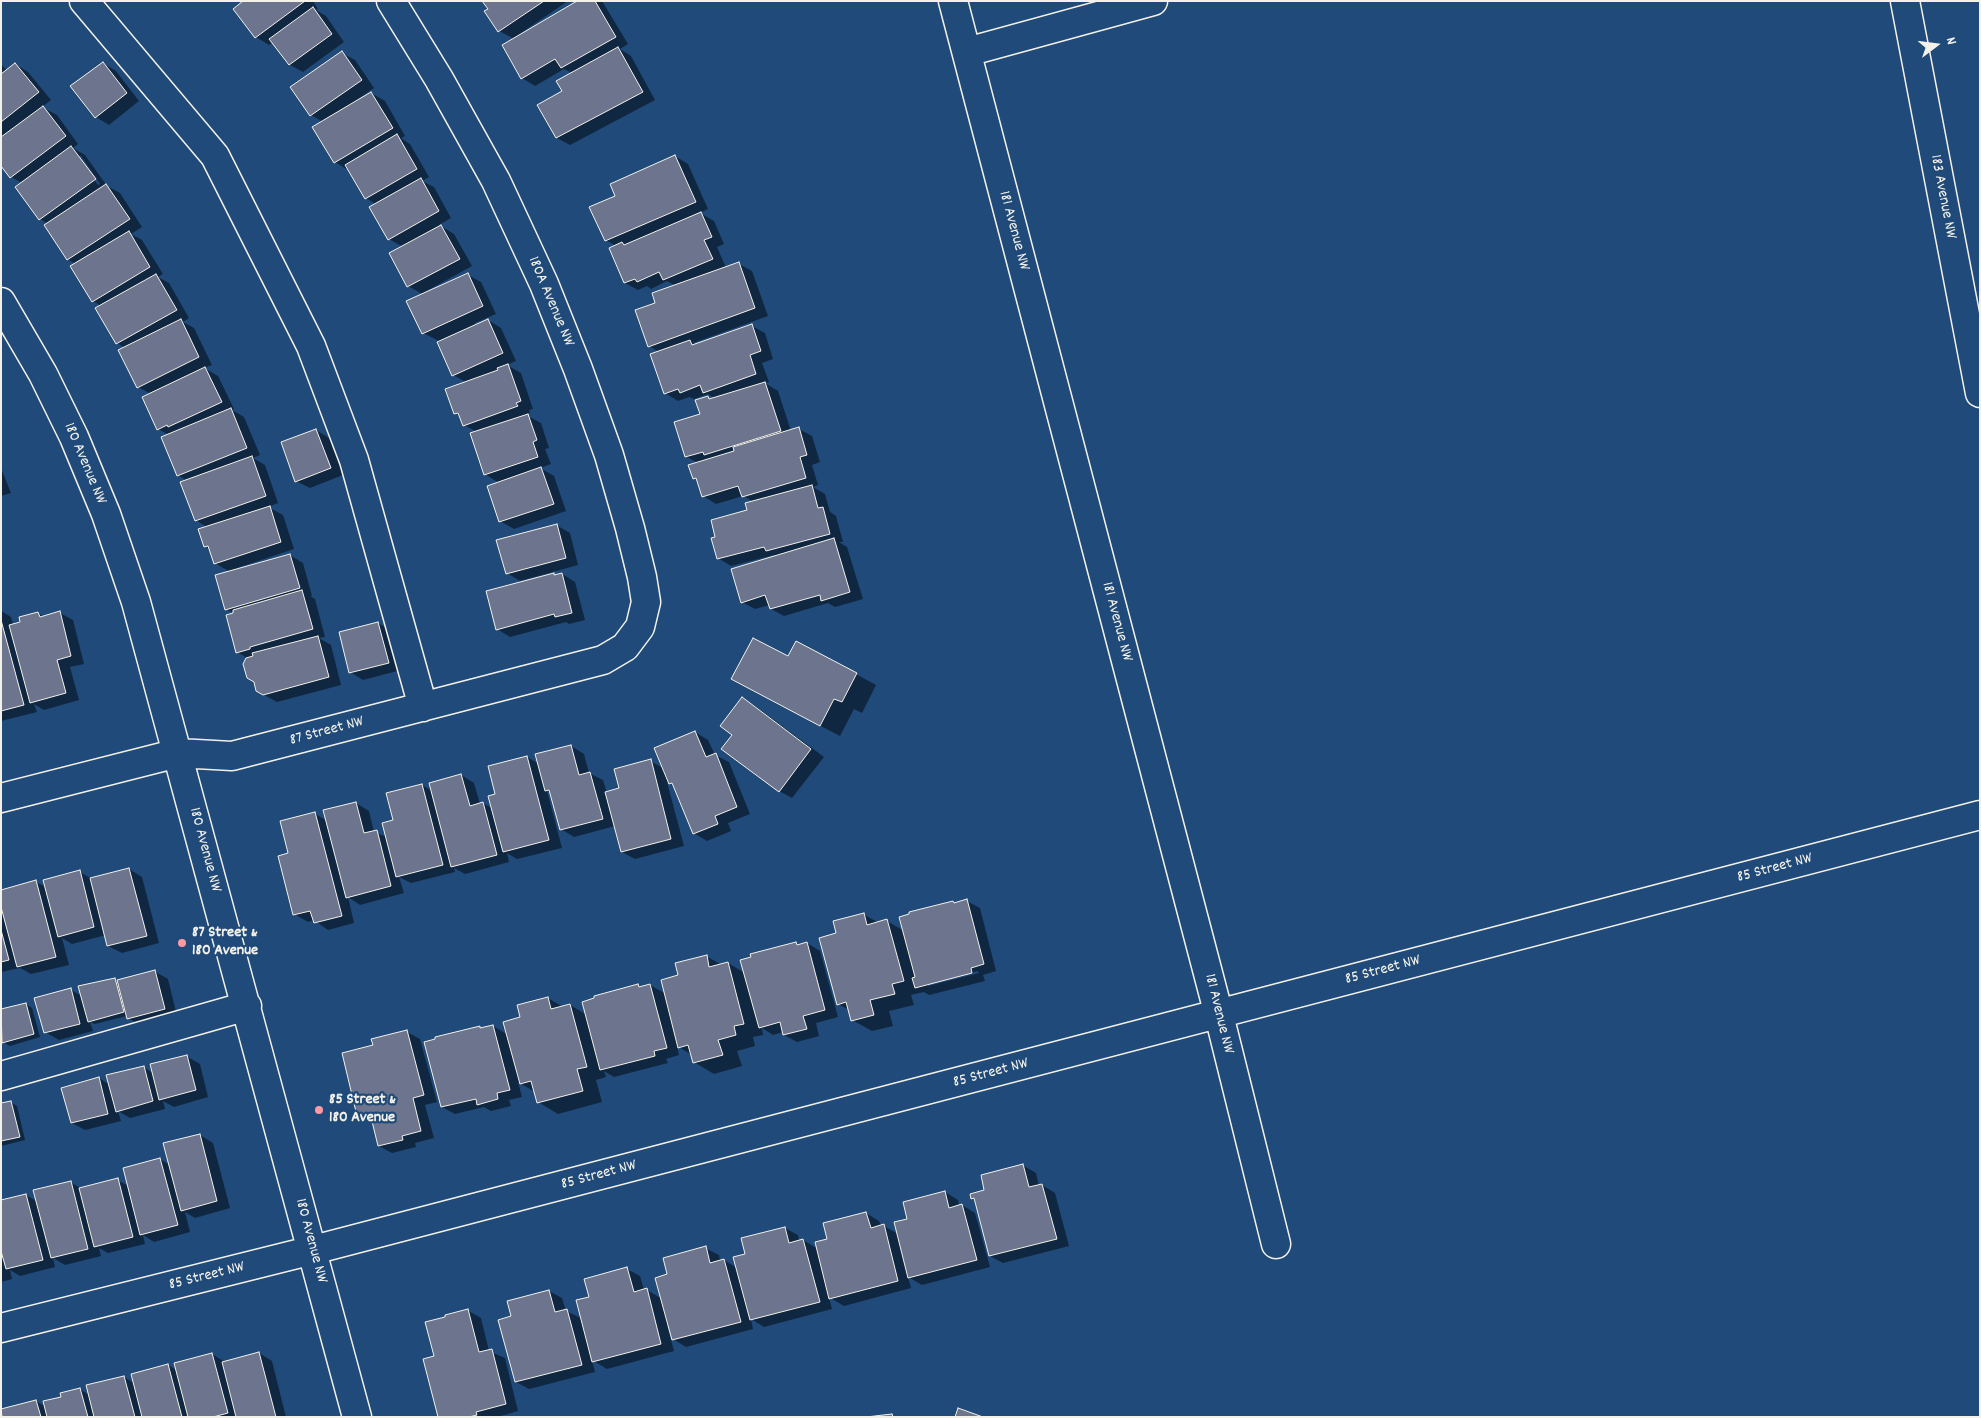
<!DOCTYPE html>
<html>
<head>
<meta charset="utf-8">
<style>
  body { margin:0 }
  #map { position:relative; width:1981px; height:1418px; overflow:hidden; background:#1f4a7a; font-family:Dekko,sans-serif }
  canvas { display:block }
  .frame { position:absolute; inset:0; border:2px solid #f4f1e8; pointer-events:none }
  .north { position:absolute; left:1911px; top:20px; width:50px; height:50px; -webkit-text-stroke:4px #1f4a7a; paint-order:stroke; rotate:75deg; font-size:14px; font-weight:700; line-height:20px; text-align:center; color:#f4f1e8 }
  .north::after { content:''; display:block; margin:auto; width:18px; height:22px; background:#f4f1e8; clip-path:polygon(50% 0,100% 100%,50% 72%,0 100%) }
</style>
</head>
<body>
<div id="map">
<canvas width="1981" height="1418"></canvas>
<div class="frame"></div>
<div class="north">N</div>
</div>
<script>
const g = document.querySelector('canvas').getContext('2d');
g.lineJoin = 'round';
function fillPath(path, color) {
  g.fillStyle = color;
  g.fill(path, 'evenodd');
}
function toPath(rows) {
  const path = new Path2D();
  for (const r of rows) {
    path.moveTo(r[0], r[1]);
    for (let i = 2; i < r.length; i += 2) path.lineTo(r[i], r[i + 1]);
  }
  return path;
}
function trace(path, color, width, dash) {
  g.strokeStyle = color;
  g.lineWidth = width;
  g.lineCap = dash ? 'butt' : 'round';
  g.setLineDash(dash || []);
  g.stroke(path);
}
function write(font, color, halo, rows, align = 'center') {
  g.font = font + ' Dekko,sans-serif';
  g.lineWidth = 4.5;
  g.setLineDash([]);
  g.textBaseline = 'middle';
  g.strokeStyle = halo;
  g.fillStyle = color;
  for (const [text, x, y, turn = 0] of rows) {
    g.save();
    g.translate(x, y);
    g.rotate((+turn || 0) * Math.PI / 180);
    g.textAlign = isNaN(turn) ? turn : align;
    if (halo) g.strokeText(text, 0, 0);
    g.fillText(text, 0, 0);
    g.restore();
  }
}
fillPath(toPath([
  [245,1,313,1,318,9,316,10,326,16,344,42,303,72,290,65,273,42,269,45,256,37,235,9],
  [484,1,568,1,521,33,522,34,580,1,602,1,628,44,620,49,631,56,655,100,570,145,557,138,539,105,564,91,572,73,564,69,535,86,522,78,514,39,499,31],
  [342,53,355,60,374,88,355,101,356,102,371,93,385,101,405,136,401,138,410,144,429,177,422,181,434,187,451,218,439,225,454,234,472,266,423,293,424,295,468,275,481,282,496,314,475,323,476,326,488,320,501,328,516,361,507,365,521,373,533,409,529,410,530,413,526,415,541,423,549,448,545,449,551,464,540,468,554,476,566,511,514,529,500,521,499,483,485,474,477,432,464,425,461,416,455,413,466,382,453,375,437,340,423,333,424,295,408,286,403,247,389,239,377,205,366,198,348,170,335,162,323,122,311,115],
  [103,63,116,71,139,101,109,125,96,117],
  [1,64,7,71,15,64,28,72,51,100,42,107,57,115,78,144,73,148,85,155,107,186,120,193,142,227,131,234,142,240,163,274,158,277,169,283,189,318,183,322,194,328,212,365,204,368,218,376,234,409,232,410,244,417,260,455,253,458,265,465,278,503,268,507,283,515,294,549,237,568,238,570,290,555,303,563,312,596,310,596,315,599,325,637,319,638,331,645,341,685,277,702,257,691,247,658,237,652,235,614,226,609,230,572,215,563,211,550,206,547,200,530,208,528,196,520,187,481,178,475,169,435,158,429,151,394,138,387,125,348,117,343,101,306,93,301,76,264,67,259,48,224,40,219,22,183,11,177,1,164],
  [78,156,81,156,100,184,98,185],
  [675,156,688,164,708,209,700,213,714,221,724,244,717,247,726,268,739,264,752,271,768,316,693,343,696,345,752,326,765,333,773,359,762,363,769,382,765,383,778,391,791,431,799,429,812,436,820,462,812,465,818,485,813,487,825,494,830,512,836,516,843,542,839,542,847,547,863,599,835,607,828,603,784,616,771,609,770,605,755,609,742,602,777,556,774,555,731,566,718,558,754,502,743,496,716,504,703,496,698,481,694,478,698,463,687,457,708,398,712,400,715,399,708,394,694,399,689,397,678,401,665,393,659,352,649,346,657,303,676,286,667,281,651,289,647,286,638,290,625,283,616,246,606,240,616,196],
  [316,430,329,438,343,475,310,488,296,481],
  [1,468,11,493,1,496],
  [556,525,570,533,578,565,520,581,507,573],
  [562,574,575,582,585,620,569,624,566,622,510,637,497,629],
  [1,611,11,617,13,625,21,623,38,613,44,617,60,613,73,620,84,664,70,667,79,700,44,710,34,704,37,712,1,721],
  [378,623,391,631,401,670,363,680,350,672],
  [797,642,876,685,862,713,854,709,840,736,752,690,789,658],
  [742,698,755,706,824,757,792,798,779,791,733,735],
  [695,732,708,740,715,755,729,762,750,814,728,823,731,831,707,841,694,833,675,786,667,782,684,846,635,859,622,852,615,826,574,837,561,829,552,794,547,791,562,848,517,859,507,853,509,862,465,874,454,868,455,872,411,883,399,877,404,893,360,905,348,897,354,923,328,930,314,920,308,922,294,914,290,854,314,813,327,821,356,803,369,811,374,832,387,837,395,821,422,785,432,791,461,775,474,783,480,804,483,803,493,809,497,795,527,757,539,764,571,746,584,754,589,773,603,780,607,793,621,789,650,761,663,768],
  [129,869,142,877,159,943,122,953,108,946,106,935,72,944,62,938,69,965,31,974,20,968,1,972,1,891,36,882,46,887,80,872,92,879],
  [967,901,980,908,996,971,983,975,985,981,929,995,924,992,911,995,914,1005,889,1011,893,1026,872,1031,852,1020,849,1010,838,1004,838,934,863,914,879,923,887,921,904,931,953,902,956,904],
  [978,971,979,973,928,986,928,984],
  [807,943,820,951,838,1017,816,1023,819,1036,797,1042,784,1035,783,1032,773,1035,762,1028,763,1035,753,1037,755,1046,737,1051,742,1066,714,1074,694,1062,692,1055,677,1046,679,1055,666,1059,668,1063,614,1077,604,1071,606,1077,596,1080,602,1102,558,1114,538,1102,535,1092,518,1082,522,1097,509,1100,511,1106,491,1111,484,1107,455,1114,442,1107,480,1027,482,1029,493,1026,508,1035,521,1018,548,998,563,1007,570,1005,587,1015,638,986,642,988,650,985,666,994,680,976,706,956,722,965,728,963,745,973,796,944,799,945],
  [154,971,168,979,177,1016,141,1026,128,1018,127,1016,95,1024,90,1022,93,1031,59,1040,45,1032,71,990,82,996,114,979,118,981],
  [26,1004,32,1008,40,1037,10,1046,3,1042,1,1035,1,1011],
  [407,1032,420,1039,437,1102,425,1105,434,1138,415,1143,416,1147,392,1153,379,1146,374,1122,359,1115,374,1046],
  [186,1056,200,1064,208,1097,174,1107,163,1101,165,1109,130,1118,118,1111,121,1121,85,1130,72,1123,99,1078,110,1085,143,1067,153,1073],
  [10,1102,17,1106,25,1140,1,1146,1,1105],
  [200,1135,213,1143,230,1208,195,1218,185,1212,190,1232,154,1242,143,1235,145,1244,108,1253,99,1248,101,1256,65,1265,53,1258,55,1267,20,1276,10,1270,12,1279,1,1282,1,1202,26,1195,38,1202,70,1182,82,1189,117,1180,129,1186,160,1159,170,1165],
  [1022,1165,1036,1173,1039,1186,1042,1185,1055,1193,1069,1246,1003,1263,990,1256,976,1200,972,1198],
  [945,1192,958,1200,959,1206,962,1205,975,1213,990,1267,922,1285,908,1277,911,1288,844,1306,829,1297,832,1309,764,1327,751,1319,753,1329,686,1347,673,1339,669,1325,667,1325,674,1351,607,1369,592,1360,595,1372,529,1389,516,1382,512,1317,549,1291,562,1298,566,1311,583,1319,590,1297,627,1269,640,1276,644,1290,647,1290,662,1299,669,1275,705,1248,719,1255,720,1261,724,1260,737,1268,747,1255,785,1228,798,1235,799,1241,803,1240,818,1249,866,1213,879,1221,881,1226,884,1226,898,1234,909,1220],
  [467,1310,481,1318,489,1351,505,1358,518,1411,497,1417,439,1417,436,1357],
  [259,1353,272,1361,286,1417,4,1417,36,1401,46,1407,80,1389,89,1395,124,1377,134,1383,168,1365,178,1371,212,1354,225,1362]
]), '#0007');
const building = toPath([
  [243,1,305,1,255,38,233,9,243,1],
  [482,1,544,1,498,32,484,11,488,9,482,1],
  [577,1,595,1,616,37,561,68,555,59,521,79,502,45,577,1],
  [313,7,332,34,289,65,269,39,313,7],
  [618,47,643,92,556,138,537,105,562,91,556,81,618,47],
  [342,51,362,80,310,116,290,87,342,51],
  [103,62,127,93,95,118,70,86,103,62],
  [15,63,39,92,1,122,1,74,15,63],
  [371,92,393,128,334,163,312,127,371,92],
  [43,106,66,136,10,178,1,166,1,137,43,106],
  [397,134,417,169,365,199,345,165,397,134],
  [71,146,96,179,39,220,15,187,71,146],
  [675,155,696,202,605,241,589,207,615,196,610,184,675,155],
  [421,178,439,211,388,240,369,207,421,178],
  [106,184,130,219,67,260,44,225,106,184],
  [701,212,712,237,704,240,713,259,663,280,659,272,637,282,635,279,624,283,609,248,622,242,624,245,701,212],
  [441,225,460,259,407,287,389,253,441,225],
  [129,231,150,267,92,302,70,266,129,231],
  [739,262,755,308,648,347,635,310,655,303,652,293,739,262],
  [468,273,483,306,422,334,406,301,468,273],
  [156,274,177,310,116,344,95,308,156,274],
  [181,319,199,357,137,388,118,350,181,319],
  [488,319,503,353,452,376,437,342,488,319],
  [752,324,761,351,750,355,756,374,703,393,700,385,680,393,678,389,664,394,650,354,690,340,692,345,752,324],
  [508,364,521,401,516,403,518,406,463,426,458,413,454,414,445,389,498,370,497,368,508,364],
  [205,367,222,402,168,427,167,425,157,430,142,397,205,367],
  [765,382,781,431,704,455,703,452,685,457,674,422,700,414,695,400,708,396,709,399,765,382],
  [231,408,247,448,177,476,161,437,231,408],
  [528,414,537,440,533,442,538,457,484,475,470,433,528,414],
  [799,427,807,455,800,457,806,478,742,497,738,486,702,497,696,478,693,479,688,465,734,451,733,447,799,427],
  [316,429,331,468,295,482,281,442,316,429],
  [252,456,266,496,195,521,180,482,252,456],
  [541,467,554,504,499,522,487,486,541,467],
  [812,485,818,508,823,507,830,534,766,551,764,547,717,559,711,538,715,537,711,520,747,510,745,503,812,485],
  [270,506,281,542,214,564,208,546,204,547,198,529,270,506],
  [557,524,566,558,506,574,496,540,557,524],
  [834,538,850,592,821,601,820,595,770,609,765,595,741,603,731,569,834,538],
  [290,554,300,588,225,610,215,575,290,554],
  [554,573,554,575,562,573,572,613,555,617,554,614,496,630,486,591,554,573],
  [302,590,313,629,250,647,250,649,236,653,226,615,233,613,233,610,302,590],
  [60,611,71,656,57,660,66,693,30,703,9,625,20,622,19,617,38,612,40,617,60,611],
  [1,620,24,705,1,711,1,620],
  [378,622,389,663,349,673,339,632,378,622],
  [318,636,329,677,263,695,256,691,254,682,247,678,243,664,246,658,253,656,252,653,318,636],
  [753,638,788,656,796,641,857,673,842,702,834,699,820,726,731,679,753,638],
  [742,697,811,749,779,792,721,749,732,735,720,726,742,697],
  [695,731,706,757,716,753,737,807,715,816,718,824,693,834,672,783,669,784,654,748,695,731],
  [571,745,579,775,590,772,603,819,560,830,549,790,545,791,535,754,571,745],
  [527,756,549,840,503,852,488,796,495,794,488,766,527,756],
  [651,759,671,839,621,852,605,792,619,788,614,769,651,759],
  [461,774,470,806,483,802,497,855,451,867,429,783,461,774],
  [422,784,443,865,396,877,382,823,393,820,386,793,422,784],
  [356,802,364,833,377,830,391,886,346,898,323,810,356,802],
  [315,812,342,916,314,923,310,911,293,915,278,856,288,853,280,821,315,812],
  [129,868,147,936,107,946,90,878,129,868],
  [80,870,94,927,58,937,43,880,80,870],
  [36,880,56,957,17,967,1,907,1,890,36,880],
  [967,899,984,964,971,968,972,973,915,988,912,978,915,977,899,917,909,914,909,912,953,901,954,903,967,899],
  [864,913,867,925,887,919,904,981,892,984,895,994,870,1000,874,1015,851,1021,846,1002,837,1005,819,938,836,933,833,921,864,913],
  [1,930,9,960,1,962,1,930],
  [796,942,797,945,807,942,825,1010,803,1016,807,1029,783,1035,780,1022,759,1028,740,960,751,957,750,954,796,942],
  [707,955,709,967,728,962,744,1024,734,1026,736,1035,718,1040,723,1055,693,1063,688,1045,678,1048,661,980,678,975,675,963,707,955],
  [155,970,165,1009,127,1019,117,980,155,970],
  [115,978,124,1012,88,1022,78,986,115,978],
  [638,984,639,987,650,984,667,1048,654,1051,655,1056,600,1070,582,1002,594,998,594,996,638,984],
  [71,988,80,1024,44,1033,34,998,71,988],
  [548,997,551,1009,570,1004,587,1067,577,1069,583,1091,537,1103,531,1081,520,1084,503,1022,520,1017,517,1005,548,997],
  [26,1003,34,1034,2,1043,1,1009,26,1003],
  [493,1025,510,1090,497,1093,498,1099,477,1105,476,1099,441,1107,424,1042,435,1039,435,1037,480,1026,480,1028,493,1025],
  [407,1030,424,1095,413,1098,421,1131,402,1136,403,1140,378,1146,370,1113,357,1116,342,1053,373,1045,371,1039,407,1030],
  [187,1055,196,1090,159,1100,150,1064,187,1055],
  [144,1066,153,1101,116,1112,106,1075,144,1066],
  [99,1077,108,1114,71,1123,61,1088,99,1077],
  [11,1101,20,1137,1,1141,1,1103,11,1101],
  [200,1134,217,1201,181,1211,163,1143,200,1134],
  [160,1158,178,1225,140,1235,123,1168,160,1158],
  [1023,1164,1029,1187,1042,1184,1057,1239,989,1256,974,1198,971,1199,970,1194,984,1190,981,1175,1023,1164],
  [118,1178,133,1237,94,1247,79,1188,118,1178],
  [71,1181,88,1249,51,1258,33,1190,71,1181],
  [945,1191,949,1208,962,1204,977,1260,908,1278,894,1222,907,1219,903,1202,945,1191],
  [26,1194,43,1260,6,1269,1,1251,1,1200,26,1194],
  [866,1212,871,1228,884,1224,898,1281,829,1299,815,1242,827,1239,823,1223,866,1212],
  [785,1227,789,1243,803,1239,820,1302,750,1320,733,1257,745,1254,741,1238,785,1227],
  [706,1246,710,1263,724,1259,741,1322,672,1340,655,1278,667,1274,663,1258,706,1246],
  [627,1267,634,1292,647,1288,661,1344,592,1362,576,1300,589,1297,584,1279,627,1267],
  [549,1290,555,1312,567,1309,582,1365,515,1382,498,1320,511,1316,507,1301,549,1290],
  [468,1309,479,1352,492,1349,506,1404,476,1412,477,1415,469,1417,438,1417,423,1359,434,1356,425,1322,445,1317,445,1315,468,1309],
  [259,1352,276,1417,236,1417,222,1362,259,1352],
  [212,1353,228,1413,213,1417,188,1417,174,1363,212,1353],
  [168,1364,182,1417,142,1417,131,1374,168,1364],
  [124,1376,135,1417,94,1417,86,1385,124,1376],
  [80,1388,88,1417,47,1417,43,1401,61,1397,60,1393,80,1388],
  [36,1400,41,1417,2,1417,1,1409,36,1400],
  [958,1408,983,1417,955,1417,958,1408],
  [892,1414,893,1417,866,1417,892,1414]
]);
fillPath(building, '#6d758e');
trace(building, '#f4f1e8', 1);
const minor = toPath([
  [84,1,215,156,311,346,354,460,423,707],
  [953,1,1219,1015,1276,1244],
  [1905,1,1980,393],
  [967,52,1153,1],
  [1,302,43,374,74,437,106,514,136,602,357,1417],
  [1,798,178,753,232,756,603,660,625,647,640,627,646,602,642,577,630,528,609,455,578,369,544,284,496,181,439,79,391,1],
  [1,1076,247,1006],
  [1,1328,313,1250,1980,815]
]);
trace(minor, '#f4f1e8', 31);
trace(minor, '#1f4a7a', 28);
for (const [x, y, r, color] of [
  [182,943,5,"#ff9aa2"],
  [319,1110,5,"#ff9aa2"]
]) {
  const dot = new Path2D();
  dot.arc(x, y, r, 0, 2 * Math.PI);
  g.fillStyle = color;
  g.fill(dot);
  trace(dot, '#1f4a7a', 2);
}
write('16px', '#f4f1e8', '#1f4a7a', [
  ["183 Avenue NW",1942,197,79],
  ["181 Avenue NW",1013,231,75],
  ["180A Avenue NW",550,302,67],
  ["180 Avenue NW",84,464,67],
  ["181 Avenue NW",1116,622,75],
  ["87 Street NW",327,732,-15],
  ["180 Avenue NW",204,850,75],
  ["85 Street NW",1775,869,-15],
  ["85 Street NW",1383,971,-15],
  ["181 Avenue NW",1218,1014,76],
  ["85 Street NW",991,1074,-15],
  ["85 Street NW",599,1176,-15],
  ["180 Avenue NW",310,1241,75],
  ["85 Street NW",207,1277,-14]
]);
write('bold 16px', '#f4f1e8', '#1f4a7a', [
  ["87 Street &",192,934],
  ["180 Avenue",192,952],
  ["85 Street &",329,1101],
  ["180 Avenue",329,1119]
], 'left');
</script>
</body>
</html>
